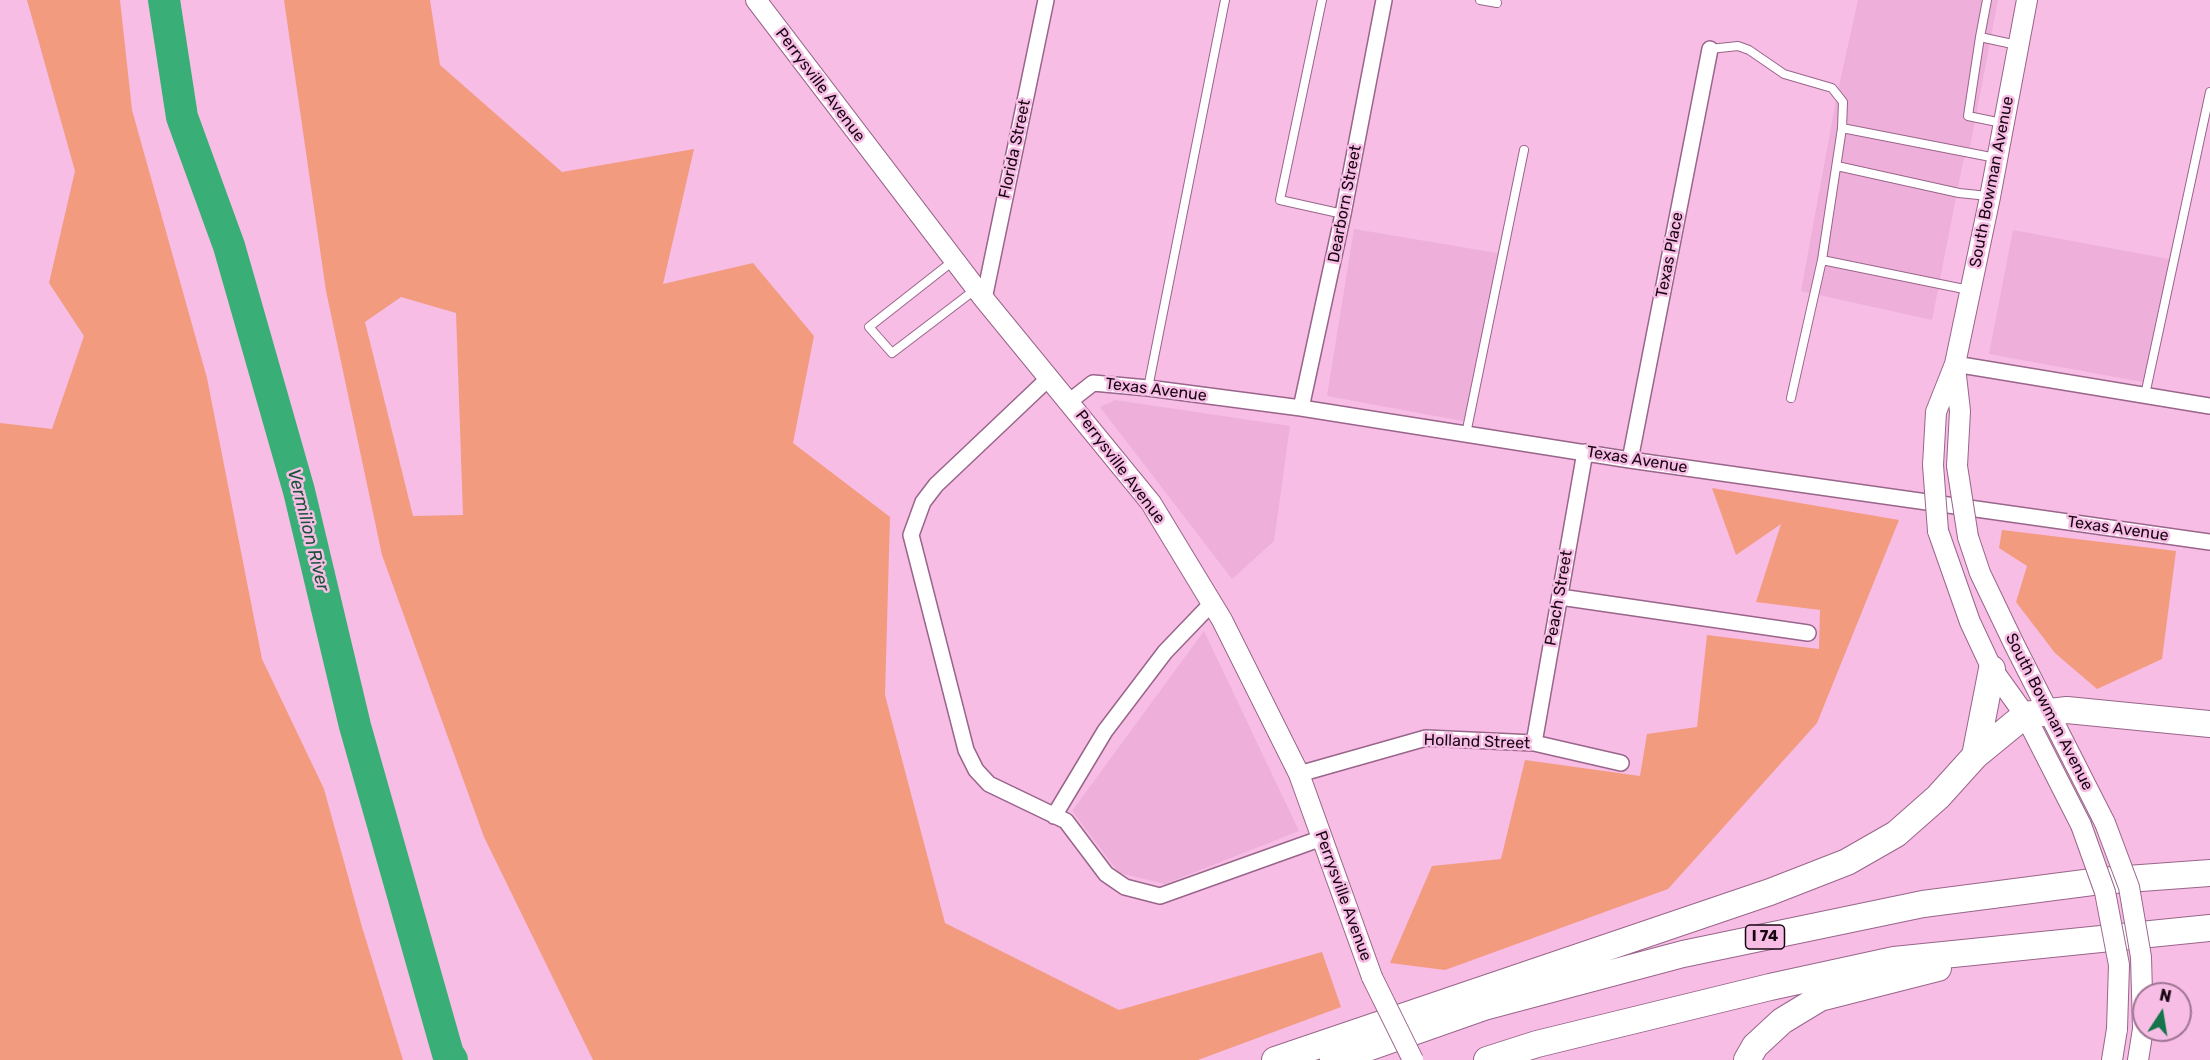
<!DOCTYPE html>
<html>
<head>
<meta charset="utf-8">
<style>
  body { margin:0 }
  #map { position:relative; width:2210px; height:1060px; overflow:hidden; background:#f7bde5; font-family:Rubik,sans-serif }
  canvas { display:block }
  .north { position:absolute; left:2132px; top:982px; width:60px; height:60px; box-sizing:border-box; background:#f7bde5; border:2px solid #9e7491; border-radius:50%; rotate:12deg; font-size:16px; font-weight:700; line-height:24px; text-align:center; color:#180613 }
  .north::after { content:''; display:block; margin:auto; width:21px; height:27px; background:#15744a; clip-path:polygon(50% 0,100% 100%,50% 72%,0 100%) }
</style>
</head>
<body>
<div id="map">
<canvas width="2210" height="1060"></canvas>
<div class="north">N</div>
</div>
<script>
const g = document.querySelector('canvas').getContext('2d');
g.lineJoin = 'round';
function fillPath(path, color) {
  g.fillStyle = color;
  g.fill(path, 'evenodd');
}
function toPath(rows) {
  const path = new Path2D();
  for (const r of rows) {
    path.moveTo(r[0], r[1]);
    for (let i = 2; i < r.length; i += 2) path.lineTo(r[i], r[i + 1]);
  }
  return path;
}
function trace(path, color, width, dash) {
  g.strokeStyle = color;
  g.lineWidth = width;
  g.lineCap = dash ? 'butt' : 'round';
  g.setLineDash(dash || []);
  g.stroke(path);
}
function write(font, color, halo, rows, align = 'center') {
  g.font = font + ' Rubik,sans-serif';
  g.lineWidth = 5;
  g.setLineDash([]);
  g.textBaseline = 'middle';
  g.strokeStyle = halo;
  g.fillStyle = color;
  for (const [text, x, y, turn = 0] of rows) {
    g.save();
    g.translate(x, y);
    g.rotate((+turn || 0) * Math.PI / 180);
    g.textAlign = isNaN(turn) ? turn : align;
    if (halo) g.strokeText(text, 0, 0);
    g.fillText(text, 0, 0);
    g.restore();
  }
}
fillPath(toPath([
  [1858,0,1998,0,1970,147,1963,162,1932,320,1801,291,1837,95],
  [1354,229,1503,254,1468,422,1327,396],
  [2013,230,2174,260,2148,383,1989,354],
  [1115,400,1290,426,1274,541,1232,579,1100,407],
  [1204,631,1299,831,1165,884,1119,873,1072,811]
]), '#eeafda');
fillPath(toPath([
  [27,0,120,0,132,110,207,378,262,659,324,789,362,927,403,1060,0,1060,0,423,52,429,84,336,49,283,75,171],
  [284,0,430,0,440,65,562,172,694,149,663,284,753,263,814,336,793,443,890,517,885,695,945,923,1119,1010,1322,952,1341,1007,1198,1060,593,1060,484,837,382,555,326,291],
  [401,297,456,313,463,515,413,516,365,322],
  [1712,488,1899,520,1817,723,1668,889,1445,970,1390,963,1432,866,1501,859,1525,760,1640,776,1647,734,1697,727,1707,635,1819,649,1820,610,1756,602,1781,524,1736,555],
  [2002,530,2176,551,2162,659,2097,689,2055,653,2016,602,2027,566,1999,548]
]), '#f29b7f');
trace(toPath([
  [164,0,182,117,229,246,299,491,355,726,448,1054,452,1060]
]), '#39ae76', 32);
const lane = toPath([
  [1322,0,1280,200,1343,214],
  [1480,0,1497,3],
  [1980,37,1987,0],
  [1710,49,1738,46,1749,50,1784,74,1832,88,1843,102,1842,128,1822,260,1791,398],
  [2002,123,1968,116,1980,37,2017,45],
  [1842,128,1996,158],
  [1837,166,1959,193,1988,196],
  [1822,260,1969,290],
  [953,261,869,327,892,353,976,289],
  [1148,388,1225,0],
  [2145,395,2210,92],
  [1466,434,1524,150]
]);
const street = toPath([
  [984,299,1046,0],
  [1955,364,2210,406],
  [1050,377,936,485,923,502,911,535,966,750,976,770,989,784,1066,821,1106,874,1125,887,1160,896,1322,838],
  [1070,401,1093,383,1148,388,1301,408,1630,460,2210,542],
  [1301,408,1343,214,1384,0],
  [1630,460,1710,49],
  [1560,597,1808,633],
  [1534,743,1585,452],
  [1299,774,1426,738,1534,743,1621,763],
  [1054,816,1105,731,1165,652,1212,603]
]);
const secondary = toPath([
  [756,0,984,299,1151,503,1222,620,1299,774,1372,977],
  [1955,367,1960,411,1957,466],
  [1933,465,1936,412,1955,364,1990,197,2027,0],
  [1938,531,1970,622,1992,669,2025,715,2081,825],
  [1968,537,1980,573,2014,644,2105,823],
  [2112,1060,2117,1029],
  [2138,1060,2143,1029]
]);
const highway = toPath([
  [1975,756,1992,669],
  [1275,1060,1770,892,1847,862,1896,834,1938,797,1975,756,2025,715,2067,710,2210,724],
  [1333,1060,1484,1007,1683,954,1923,904,2100,881,2210,873],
  [1487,1060,1537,1044,1770,987,1894,960,2210,928],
  [1747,1060,1755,1046,1782,1021,1820,998,1938,968]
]);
trace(lane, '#99658a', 10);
trace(street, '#99658a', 18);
trace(secondary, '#99658a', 22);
trace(highway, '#99658a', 28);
trace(lane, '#fff', 8);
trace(street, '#fff', 15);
trace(secondary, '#fff', 20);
trace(highway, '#fff', 26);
const secondaryBridge = toPath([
  [1933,465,1938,531],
  [1957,466,1968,537],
  [2105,823,2129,887,2141,957,2143,1029],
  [2081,825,2105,892,2119,965,2117,1029],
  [1372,977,1413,1060]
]);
trace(secondaryBridge, '#99658a', 22, []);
trace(secondaryBridge, '#fff', 20);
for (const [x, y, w] of [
  [1765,937,39]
]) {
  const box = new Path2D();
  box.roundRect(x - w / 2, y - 12, w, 24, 4.5);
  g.fillStyle = '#f7bde5';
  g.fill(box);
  trace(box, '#180613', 1.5);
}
write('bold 15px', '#180613', null, [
  ["I 74",1765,937]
]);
write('16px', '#180613', '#f7bde5', [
  ["Perrysville Avenue",820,85,53],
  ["Florida Street",1015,149,-78],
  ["South Bowman Avenue",1992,182,-79],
  ["Dearborn Street",1345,204,-79],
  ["Texas Place",1670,255,-79],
  ["Texas Avenue",1156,390,7],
  ["Texas Avenue",1637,460,9],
  ["Perrysville Avenue",1120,467,53],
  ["Texas Avenue",2118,529,8],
  ["Peach Street",1559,598,-80],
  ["South Bowman Avenue",2049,712,63],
  ["Holland Street",1477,742,2],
  ["Perrysville Avenue",1343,896,70]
]);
write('italic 18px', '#185437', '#f7bde5', [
  ["Vermilion River",308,530,76]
]);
</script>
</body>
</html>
